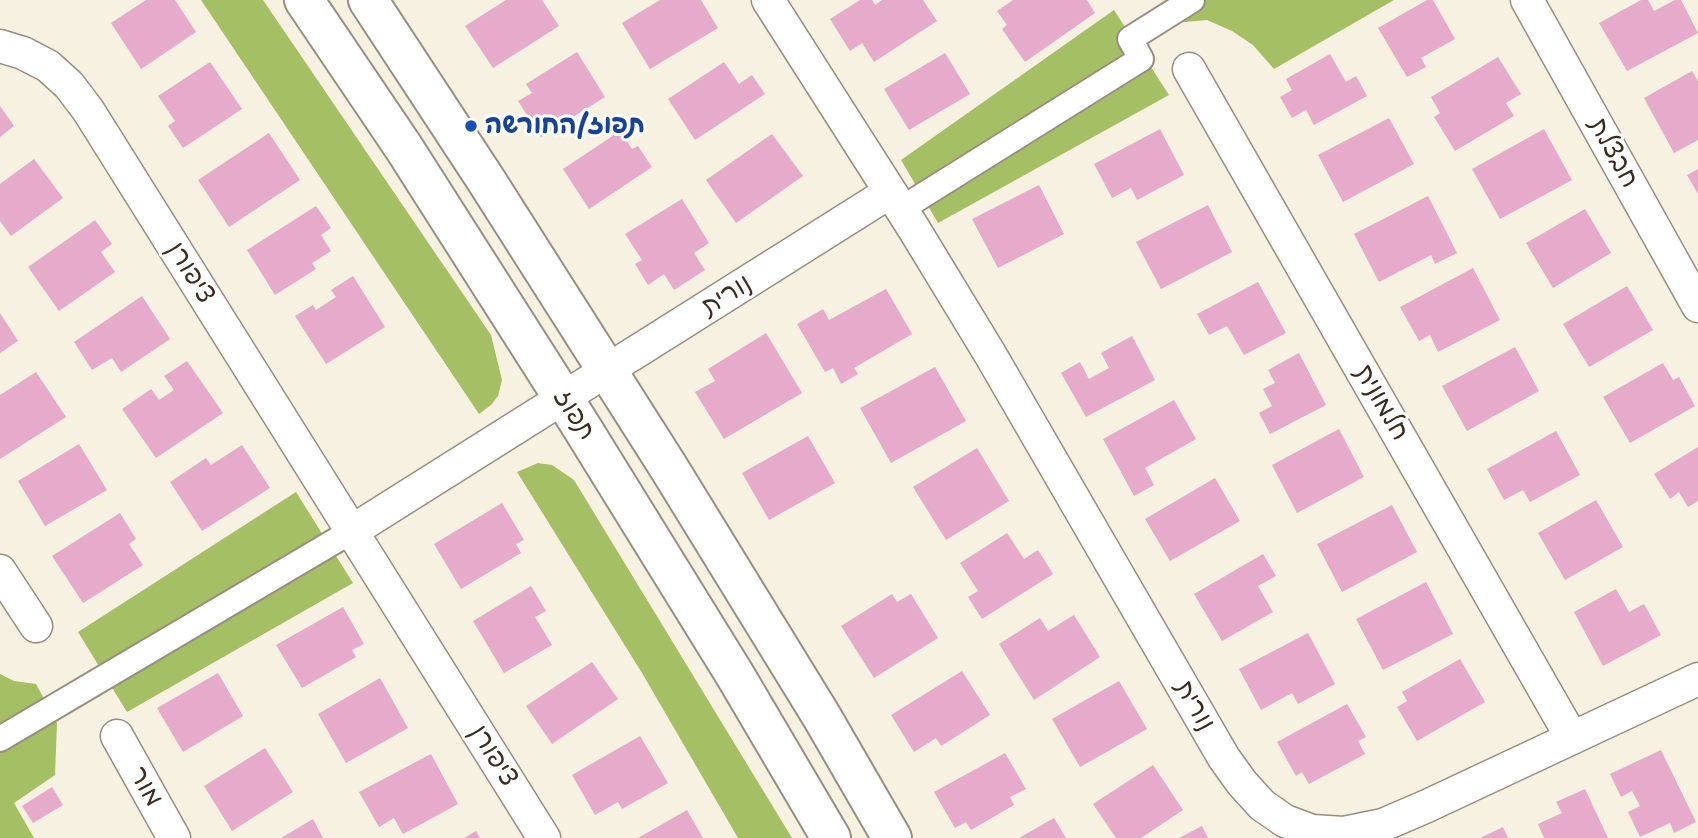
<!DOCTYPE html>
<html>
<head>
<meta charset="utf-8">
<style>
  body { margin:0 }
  canvas { display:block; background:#f6f1e0 }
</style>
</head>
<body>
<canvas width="1698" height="838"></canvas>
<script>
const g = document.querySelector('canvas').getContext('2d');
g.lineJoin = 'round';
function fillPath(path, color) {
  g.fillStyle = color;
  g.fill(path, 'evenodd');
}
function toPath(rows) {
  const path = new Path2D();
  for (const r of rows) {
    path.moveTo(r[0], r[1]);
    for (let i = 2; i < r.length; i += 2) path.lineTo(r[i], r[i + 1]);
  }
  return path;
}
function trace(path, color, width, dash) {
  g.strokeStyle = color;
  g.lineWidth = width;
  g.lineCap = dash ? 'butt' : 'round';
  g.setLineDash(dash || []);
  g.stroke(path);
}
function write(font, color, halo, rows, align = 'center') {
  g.font = font + ' "Shantell Sans","Playpen Sans Hebrew",sans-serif';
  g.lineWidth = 6;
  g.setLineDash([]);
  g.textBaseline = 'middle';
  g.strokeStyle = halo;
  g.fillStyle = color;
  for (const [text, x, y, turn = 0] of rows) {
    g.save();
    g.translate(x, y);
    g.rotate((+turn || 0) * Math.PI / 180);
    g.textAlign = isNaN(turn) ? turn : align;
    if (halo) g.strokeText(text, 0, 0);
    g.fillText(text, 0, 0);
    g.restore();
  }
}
fillPath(toPath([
  [201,0,263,0,491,335,502,380,498,396,491,405,479,414],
  [1165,0,1394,0,1274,69,1253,45,1232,31,1207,20,1174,23,1163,3],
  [1114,10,1169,95,938,223,901,160],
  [538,463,552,465,574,480,792,838,738,838,642,673,517,472],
  [296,492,353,583,127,712,78,632],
  [0,674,14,681,36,684,57,723,55,775,14,803,34,838,0,838]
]), '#a5bf65');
fillPath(toPath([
  [146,0,175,0,196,32,141,69,111,23],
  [506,0,542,0,559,26,493,68,465,26],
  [660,0,701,0,718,28,650,69,622,23],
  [860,0,872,0,875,5,882,0,923,0,937,21,874,62,862,43,850,51,830,19],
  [1013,0,1087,0,1095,13,1025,62,1002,29,1007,25,997,11],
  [1427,0,1433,0,1455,39,1421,58,1426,67,1407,77,1378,28],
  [1641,0,1648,0,1654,11,1675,0,1681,0,1698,33,1627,71,1599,23],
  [577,52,605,97,541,137,518,101,532,93,526,84],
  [945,53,970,94,909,130,884,89],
  [1330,54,1346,82,1356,76,1367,96,1314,125,1306,110,1292,118,1280,97,1292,90,1286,79],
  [1498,57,1521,94,1506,103,1514,116,1455,151,1434,117,1440,113,1431,97],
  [210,62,242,109,183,148,168,126,175,121,158,96],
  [724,62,739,84,752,75,765,94,695,140,668,99],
  [1692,71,1698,81,1698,140,1674,153,1644,98],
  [0,106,14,126,0,137],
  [1389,118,1414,164,1343,202,1318,155],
  [1160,129,1184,175,1137,200,1131,188,1112,198,1094,164],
  [1544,129,1572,180,1500,219,1472,169],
  [620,131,632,149,638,146,652,167,589,209,563,169],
  [269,133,300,180,229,227,198,180],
  [772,134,803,176,736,223,706,180],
  [34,159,63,198,11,236,0,221,0,184],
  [1698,169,1698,194,1687,175],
  [1039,185,1064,234,998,268,972,219],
  [1428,196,1457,253,1435,264,1431,255,1379,282,1354,234],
  [682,199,709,243,694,253,705,270,674,290,664,274,648,285,635,264,642,260,625,234],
  [1208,205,1232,252,1161,289,1136,242],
  [316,206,331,228,321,235,331,251,312,263,316,269,275,295,247,250],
  [1585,209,1611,253,1553,288,1526,243],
  [95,220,112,244,101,252,115,272,59,311,28,267],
  [1473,268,1500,320,1438,352,1430,335,1419,341,1400,307],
  [353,276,385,327,326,364,295,316,313,305,316,310,336,297,331,290],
  [1258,282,1286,333,1244,355,1227,326,1209,335,1197,314],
  [1627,286,1653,330,1589,367,1563,324],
  [886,289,912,334,854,368,858,374,841,384,833,368,825,372,797,324,823,309,829,320],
  [142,296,170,339,121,372,112,358,92,370,74,342],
  [0,313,18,341,0,353],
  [766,333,802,393,724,439,695,392,715,381,708,369],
  [1132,336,1155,380,1086,417,1061,373,1080,362,1089,379,1109,368,1101,353],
  [1515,347,1539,391,1467,431,1442,386],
  [1299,353,1326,405,1270,434,1259,413,1272,406,1263,389,1275,383,1268,370],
  [187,361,223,413,156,458,122,409,151,389,159,400,174,390,164,376],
  [1663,363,1673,380,1679,377,1695,406,1630,443,1603,397],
  [935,367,966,421,891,463,860,408],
  [36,372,66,417,0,459,0,395],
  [1174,400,1196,439,1145,468,1154,485,1134,496,1103,439],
  [1339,429,1364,477,1297,513,1272,465],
  [1556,431,1580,475,1530,502,1523,490,1504,500,1487,469],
  [808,436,835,483,769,520,742,473],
  [79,444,107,490,45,526,18,481],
  [242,445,270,488,202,531,170,482,206,458,211,465],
  [1698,447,1698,501,1688,507,1679,492,1670,499,1654,474],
  [977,448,1009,501,946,540,913,487],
  [1215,478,1240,521,1170,561,1145,519],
  [1596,500,1623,547,1565,580,1538,533],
  [502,503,524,540,516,544,521,553,461,589,434,544],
  [1392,505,1417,552,1342,592,1317,544],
  [120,513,136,539,129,544,143,565,83,603,52,556],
  [1007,533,1024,559,1038,550,1053,574,982,619,968,597,978,591,960,563],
  [1263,554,1276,576,1258,586,1273,612,1222,641,1194,594],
  [1426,582,1453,634,1383,670,1356,619],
  [531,586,546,611,535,617,552,645,504,673,473,621],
  [1616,589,1629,612,1644,604,1661,635,1603,666,1574,612],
  [892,594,897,602,911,594,938,638,874,678,841,626],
  [343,607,364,644,352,650,356,657,302,688,276,645],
  [1074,615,1100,657,1034,700,999,644,1040,618,1048,631],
  [1308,633,1335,684,1298,704,1292,693,1261,710,1239,669],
  [1460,659,1485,702,1417,741,1397,707,1407,701,1402,692],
  [592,662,618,699,552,744,526,706],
  [962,671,990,715,941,746,936,738,914,752,891,715],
  [218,673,243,716,183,752,157,708],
  [380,678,408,728,346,763,318,714],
  [1119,681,1147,729,1080,767,1052,719],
  [1347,704,1366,737,1358,741,1365,754,1309,784,1302,772,1296,776,1277,742],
  [640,736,668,783,622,809,618,802,595,815,572,775],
  [265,748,293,792,232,831,204,786],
  [1661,750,1696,822,1674,833,1670,823,1640,837,1628,812,1640,806,1632,791,1621,797,1610,774],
  [1005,753,1026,789,1010,797,1014,805,971,830,966,822,955,828,934,792],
  [431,754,458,804,403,834,394,818,379,827,359,792],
  [1153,765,1183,810,1141,838,1116,838,1093,804],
  [52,787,63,805,33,823,22,806],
  [1585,789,1608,838,1544,838,1538,824,1562,813,1556,802],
  [687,810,703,838,638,838],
  [1054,818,1066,838,1019,838],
  [313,819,323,838,281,838],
  [1202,826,1208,838,1179,838],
  [1503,827,1508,838,1480,838],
  [476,831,480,838,464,838]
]), '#e6aacb');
const pedestrian = toPath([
  [901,209,1141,59,1130,39,1192,0],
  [0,739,352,531]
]);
const minor = toPath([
  [768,0,914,229,990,354,1224,758,1242,783,1262,805,1285,821,1312,831,1344,833,1383,825,1427,806,1698,679],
  [1527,0,1698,306],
  [0,46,23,53,48,66,69,85,88,110,544,838],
  [1189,69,1572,738],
  [352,531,890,192],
  [0,571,36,626],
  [117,736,174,838]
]);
const tertiary = toPath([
  [304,0,404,148,581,426,735,675,831,838],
  [368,0,486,180,669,468,822,717,892,838]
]);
trace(pedestrian, '#988e7f', 28);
trace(minor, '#988e7f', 35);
trace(tertiary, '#988e7f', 42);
trace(pedestrian, '#fff', 24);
trace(minor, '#fff', 32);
trace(tertiary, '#fff', 38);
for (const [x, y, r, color] of [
  [471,126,7,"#1a4fb4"]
]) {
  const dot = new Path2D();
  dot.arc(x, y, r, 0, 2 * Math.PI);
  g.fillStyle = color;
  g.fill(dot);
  trace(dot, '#fff', 2.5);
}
write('bold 26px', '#164399', '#fff', [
  ["תפוז/החורשה",485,126]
], 'left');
write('26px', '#3b2a1e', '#fff', [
  ["חבצלת",1613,153,61],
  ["ציפורן",190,273,58],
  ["נורית",727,296,-32],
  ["חלמונית",1381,403,60],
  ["תפוז",574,415,58],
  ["נורית",1194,706,60],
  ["ציפורן",493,756,58],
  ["מור",145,787,60]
]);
</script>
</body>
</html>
